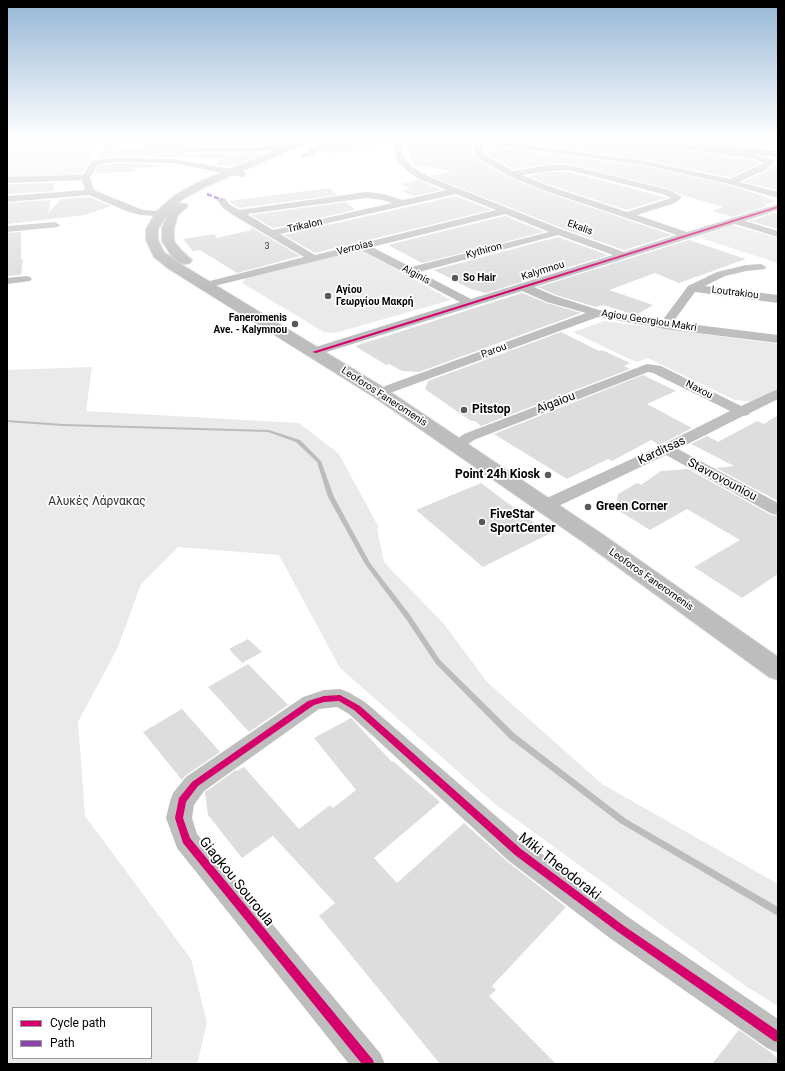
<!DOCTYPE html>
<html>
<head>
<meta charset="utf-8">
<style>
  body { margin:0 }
  #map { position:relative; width:785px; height:1071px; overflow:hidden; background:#fff; font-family:Roboto,sans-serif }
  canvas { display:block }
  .frame { position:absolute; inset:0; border:8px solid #000; pointer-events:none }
  .legend { position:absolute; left:12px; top:1007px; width:140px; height:52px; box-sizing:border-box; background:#fff; border:1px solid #999; margin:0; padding:5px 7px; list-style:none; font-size:12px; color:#000 }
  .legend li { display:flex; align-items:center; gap:8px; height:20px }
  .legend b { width:20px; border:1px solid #999 }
</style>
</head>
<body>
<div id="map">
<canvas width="785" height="1071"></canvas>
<div class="frame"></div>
<ul class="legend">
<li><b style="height:5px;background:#d6006c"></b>Cycle path</li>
<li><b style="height:5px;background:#8e44ad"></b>Path</li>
</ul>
</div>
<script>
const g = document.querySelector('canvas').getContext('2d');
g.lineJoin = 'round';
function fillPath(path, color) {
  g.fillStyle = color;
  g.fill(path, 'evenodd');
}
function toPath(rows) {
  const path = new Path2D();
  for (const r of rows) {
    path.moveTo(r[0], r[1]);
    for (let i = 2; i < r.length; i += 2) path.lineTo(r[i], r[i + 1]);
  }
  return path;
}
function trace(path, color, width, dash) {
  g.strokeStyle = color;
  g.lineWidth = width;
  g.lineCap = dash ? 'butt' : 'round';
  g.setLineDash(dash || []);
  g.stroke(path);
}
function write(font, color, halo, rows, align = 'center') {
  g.font = font + ' Roboto,sans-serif';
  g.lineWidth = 3.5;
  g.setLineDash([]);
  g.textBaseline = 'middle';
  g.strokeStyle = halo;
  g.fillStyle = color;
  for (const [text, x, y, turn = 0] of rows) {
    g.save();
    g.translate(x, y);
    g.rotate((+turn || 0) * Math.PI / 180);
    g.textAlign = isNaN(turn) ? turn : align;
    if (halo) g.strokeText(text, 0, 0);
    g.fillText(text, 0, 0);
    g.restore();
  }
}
fillPath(toPath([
  [7,139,101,139,79,179,7,181],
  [707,139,752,139,773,143,777,146,765,147],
  [732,225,778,238,778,263,697,237],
  [361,250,451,300,335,333,324,332,242,283,246,278],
  [605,321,778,344,778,388,755,402,735,400,648,358,636,362,573,332],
  [92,367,86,411,299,423,339,454,379,528,377,529,384,562,444,624,487,682,602,784,778,884,778,1006,747,987,495,804,340,668,279,555,178,547,141,584,118,647,78,722,85,816,191,959,207,1023,197,1064,7,1064,7,370],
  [13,1008,151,1008,151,1058,13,1058]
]), '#eaeaea');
fillPath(toPath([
  [7,420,63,424,269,430,300,440,321,461,334,497,370,563,410,615,440,660,515,734,626,819,778,907,778,916,620,823,509,738,436,664,406,619,365,564,328,497,317,462,296,442,268,432,63,426,7,422,7,420]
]), '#bcbcbc');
fillPath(toPath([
  [150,139,274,139,275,143,265,146,187,146,182,149,187,154,266,152,235,165,217,165,220,158,113,156,96,159,103,151,140,150],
  [341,139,370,139,371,149,334,153,326,152,323,150],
  [412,139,458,139,463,142,475,144,472,147,472,152,478,160,508,177,540,190,672,235,624,250,564,229,430,176,453,171,413,165,407,144],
  [497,139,535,139,583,145,587,139,612,139,625,142,755,160,759,164,730,177,645,160],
  [486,146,645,166,729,185,767,197,764,198,776,201,764,205,767,206,732,217,713,211,723,207,679,194,669,189,569,164,549,164,513,169,486,154,484,151,484,148],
  [113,164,159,164,158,167,136,168,134,172,94,173,99,166],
  [778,164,778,190,743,182,766,171],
  [549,172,569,172,667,198,627,210,547,184,528,176],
  [413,179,416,179,442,190,414,196,402,191,411,189,401,184,417,181],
  [55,183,53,191,7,194,7,189,9,184],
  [330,188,337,195,239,208,229,201],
  [456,196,491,210,315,253,284,235],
  [89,197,111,206,85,215,7,224,7,203,51,200,48,213,61,199],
  [346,202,355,210,273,228,251,215],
  [778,212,778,229,750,221],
  [505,216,544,232,422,263,388,245],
  [249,226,300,256,237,273,200,250,193,251,183,239,214,234,217,238,252,230],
  [21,232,21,260,23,259,21,275,7,276,7,233],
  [558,237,608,255,486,293,471,289,434,270],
  [689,240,746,259,679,283,655,273,609,290,653,305,636,315,603,305,596,307,556,295,538,287],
  [522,293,547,303,581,313,419,372,402,371,389,364,386,365,355,346],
  [561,332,599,351,602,350,630,363,624,366,630,369,481,426,475,421,471,421,425,389,428,381],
  [643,375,676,391,647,404,692,428,659,445,651,440,612,461,608,459,567,479,494,434],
  [778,415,778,501,716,468,734,466,691,444,707,436,718,442,757,421,764,424],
  [688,469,771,515,778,516,778,574,742,598,694,567,740,540,687,509,650,530,616,509,618,494,637,483,641,485,661,471],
  [481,483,549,534,483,567,416,510],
  [248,639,262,652,242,663,229,649],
  [248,664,288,705,249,732,208,687],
  [182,709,220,752,185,776,182,780,143,732],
  [351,718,392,762,393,761,440,802,374,858,397,883,464,823,508,862,566,907,492,986,496,990,489,996,556,1064,440,1064,319,916,335,903,273,836,242,858,208,815,205,792,236,770,237,771,244,767,299,829,330,805,333,808,356,790,314,738],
  [739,1030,769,1051,778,1059,778,1064,712,1064]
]), '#ddd');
const major = toPath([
  [302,139,315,139,205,187,183,199,178,203,186,204,188,206,178,215,174,228,174,241,182,251,192,260,190,263,185,264,180,263,172,257,162,241,162,228,168,213,158,229,158,240,164,252,179,263,386,389,602,534,778,657,778,680,769,677,586,544,374,397,169,269,154,257,146,240,146,229,156,212,175,195,197,183,302,139],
  [647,139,677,139,778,151,778,157,651,142,647,139]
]);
trace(major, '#dbdbdb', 2);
fillPath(toPath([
  [104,139,112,139,112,150,106,150,103,144,104,139],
  [287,139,298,139,282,148,265,151,187,152,183,150,187,148,265,147,277,144,287,139],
  [330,139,340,139,308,157,302,157,301,155,330,139],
  [402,139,411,139,402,146,403,157,413,167,427,176,563,230,624,252,677,235,540,189,509,176,479,159,474,152,474,147,478,143,463,141,459,139,484,139,645,161,730,179,764,163,755,159,625,141,621,139,643,139,756,155,773,160,773,164,765,170,739,182,778,192,778,198,729,184,645,165,485,144,482,147,482,152,485,155,513,171,549,165,569,165,669,190,682,197,675,203,637,215,687,232,778,204,778,210,745,221,778,231,778,237,735,224,534,287,555,296,599,310,662,321,688,286,717,272,746,265,761,264,766,267,765,269,746,271,725,276,705,286,778,295,778,303,695,292,673,322,778,335,778,343,665,329,598,317,390,393,385,392,383,389,385,386,586,313,547,302,522,291,314,356,309,355,307,352,309,349,460,302,361,250,206,288,202,287,200,285,202,283,304,257,233,215,223,208,217,200,219,198,225,198,229,204,239,210,366,192,384,194,403,200,447,190,421,180,407,171,396,159,394,145,402,139],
  [569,170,663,194,671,198,627,212,546,185,522,175,549,171,569,170],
  [456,194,496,210,315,255,280,234,456,194],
  [366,198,383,200,392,203,273,230,247,214,366,198],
  [505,214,549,232,411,267,372,247,505,214],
  [558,235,613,255,471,299,419,272,558,235],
  [757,139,778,140,778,144,761,141,757,139],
  [113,158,173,159,243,171,247,174,243,177,173,163,113,162,98,165,90,177,94,190,143,210,176,212,178,214,173,217,140,215,126,211,89,195,7,202,7,196,85,190,82,180,7,183,7,177,83,175,92,161,113,158],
  [55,222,60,225,58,227,7,232,7,226,55,222],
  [26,276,30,277,32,279,30,281,7,284,7,278,26,276],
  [647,364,661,366,741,406,778,389,778,399,750,413,748,415,743,416,678,449,778,503,778,515,772,514,666,455,550,510,544,511,538,510,535,506,538,502,660,446,730,411,653,373,648,372,474,440,463,448,457,450,451,448,449,445,464,434,647,364],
  [340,689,348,692,365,702,527,843,631,919,778,1019,778,1053,767,1048,611,939,509,861,349,714,337,707,319,709,204,791,194,805,192,818,197,834,380,1053,385,1064,349,1064,177,848,166,818,170,801,173,793,186,777,303,697,324,690,340,689]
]), '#bebebe');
fillPath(major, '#bdbdbd');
trace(toPath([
  [207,194,222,200]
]), '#8e44ad', 2.5, [5, 2.5]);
fillPath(toPath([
  [778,206,778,208,316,353,312,352,778,206],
  [340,695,360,706,521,849,624,926,778,1031,778,1042,774,1041,618,932,515,855,354,710,339,701,324,702,314,705,198,786,186,802,183,818,190,838,373,1060,374,1064,362,1064,183,843,175,818,179,798,192,782,308,701,324,696,340,695]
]), '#d6006c');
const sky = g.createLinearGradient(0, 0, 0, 289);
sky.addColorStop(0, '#96b7d6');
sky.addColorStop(0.48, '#fff');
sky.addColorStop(1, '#ffffff00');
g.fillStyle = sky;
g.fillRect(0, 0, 785, 289);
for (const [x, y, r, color] of [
  [455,278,4,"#595959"],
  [328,296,4,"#595959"],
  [295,324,4,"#595959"],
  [464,410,4,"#595959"],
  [548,475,4,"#595959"],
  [588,507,4,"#595959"],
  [482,522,4,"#595959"]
]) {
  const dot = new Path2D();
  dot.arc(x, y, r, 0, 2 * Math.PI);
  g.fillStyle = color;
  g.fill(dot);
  trace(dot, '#fff', 1.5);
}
write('9px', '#373737', null, [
  ["3",267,247]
]);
write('10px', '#000', '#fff', [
  ["Trikalon",305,226,-13],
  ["Ekalis",580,228,20],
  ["Verroias",355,248,-14],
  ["Kythiron",484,251,-15],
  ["Kalymnou",543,271,-17],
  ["Aiginis",416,275,28],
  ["Loutrakiou",735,293,7],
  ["Agiou Georgiou Makri",649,321,9],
  ["Parou",494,351,-20],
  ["Naxou",699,390,27],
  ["Leoforos Faneromenis",384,397,33],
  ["Leoforos Faneromenis",651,580,35]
]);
write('bold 10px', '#000', '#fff', [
  ["So Hair",463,278],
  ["Αγίου",336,290],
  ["Γεωργίου Μακρή",336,302],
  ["Faneromenis",287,318,"right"],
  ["Ave. - Kalymnou",287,330,"right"]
], 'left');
write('12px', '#000', '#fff', [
  ["Aigaiou",556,403,-21],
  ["Karditsas",662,451,-25],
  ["Stavrovouniou",722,480,28]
]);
write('bold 12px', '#000', '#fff', [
  ["Pitstop",472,410],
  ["Point 24h Kiosk",540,475,"right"],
  ["Green Corner",596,507],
  ["FiveStar",490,515],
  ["SportCenter",490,529]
], 'left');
write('12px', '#303030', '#fff', [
  ["Αλυκές Λάρνακας",97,502]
]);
write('14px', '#000', '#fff', [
  ["Miki Theodoraki",559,867,38],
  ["Giagkou Souroula",236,882,51]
]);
</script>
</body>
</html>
